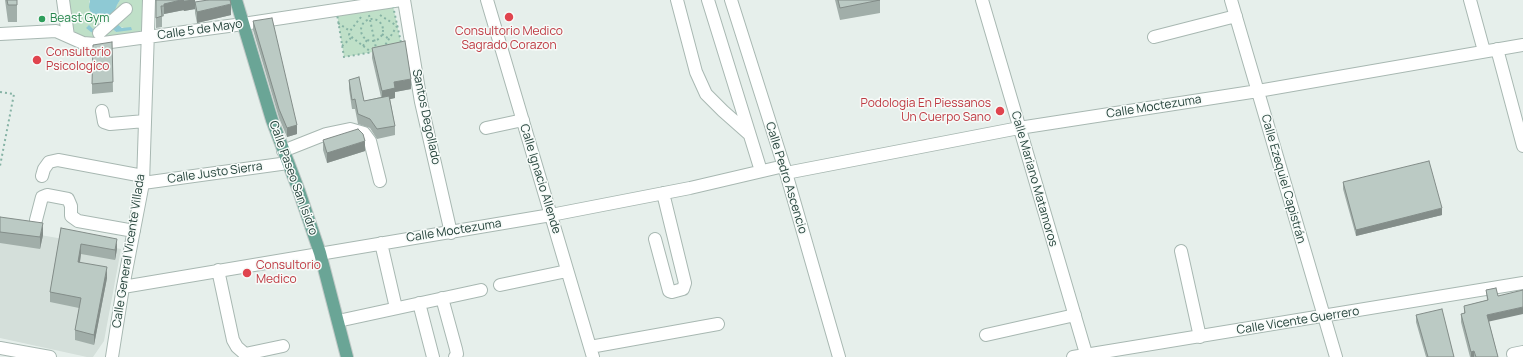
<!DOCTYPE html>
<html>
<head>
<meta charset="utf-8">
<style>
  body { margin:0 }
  canvas { display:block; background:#e6efeb }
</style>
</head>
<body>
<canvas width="1523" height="357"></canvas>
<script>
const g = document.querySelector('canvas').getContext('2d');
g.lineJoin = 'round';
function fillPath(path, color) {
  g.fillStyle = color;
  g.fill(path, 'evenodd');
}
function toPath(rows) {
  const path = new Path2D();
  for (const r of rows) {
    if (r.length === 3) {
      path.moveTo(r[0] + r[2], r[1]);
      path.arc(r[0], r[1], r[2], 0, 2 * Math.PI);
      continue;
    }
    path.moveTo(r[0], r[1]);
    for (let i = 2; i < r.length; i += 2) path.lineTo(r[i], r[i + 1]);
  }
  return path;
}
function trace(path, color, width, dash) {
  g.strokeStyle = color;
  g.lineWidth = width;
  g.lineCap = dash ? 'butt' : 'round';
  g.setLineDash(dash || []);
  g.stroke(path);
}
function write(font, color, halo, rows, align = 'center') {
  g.font = font + ' Manrope,sans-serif';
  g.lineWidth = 3;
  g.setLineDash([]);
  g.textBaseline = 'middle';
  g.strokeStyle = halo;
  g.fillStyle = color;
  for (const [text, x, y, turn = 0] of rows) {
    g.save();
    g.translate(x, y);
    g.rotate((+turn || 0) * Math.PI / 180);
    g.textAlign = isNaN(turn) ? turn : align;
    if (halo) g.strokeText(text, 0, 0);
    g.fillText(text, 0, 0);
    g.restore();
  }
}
fillPath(toPath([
  [0,228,121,249,104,341,93,357,87,357,0,338]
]), '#d4dfda');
fillPath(toPath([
  [67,0,90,0,89,2,95,13,99,14,104,20,93,29,91,32,107,24,116,32,124,28,118,26,115,15,115,8,120,0,150,0,151,32,95,40,78,36,72,28],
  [393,6,402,47,344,57,337,14]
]), '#bfe0c8');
fillPath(toPath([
  [90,0,120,0,117,5,115,10,117,24,122,28,131,27,132,30,116,32,107,24,94,33,91,32,86,28,89,25,93,29,104,20,99,14,91,14,89,7]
]), '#8ec9d4');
const minor = toPath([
  [63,0,68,36],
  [404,0,421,102,451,233],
  [487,0,593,357],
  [677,0,696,72,706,94,723,111,749,134],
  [708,0,761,171],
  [731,0,786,173,839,357],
  [982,0,1087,357],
  [1231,0,1336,357],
  [1470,0,1484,51],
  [99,33,126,9],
  [0,34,56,31,83,43,96,44,243,24,401,0],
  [1154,37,1236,16],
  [1497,49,1523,146],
  [102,111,104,122,110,124,145,121],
  [486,128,523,120],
  [283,151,326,134,350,129,364,133,370,141,380,181],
  [786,173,1019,128,1258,91,1523,45],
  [42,176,44,169,49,162,58,160,143,176],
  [143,183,288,163],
  [36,220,42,197,47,195,68,199,71,206,71,216,78,221,134,231],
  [655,239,669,291,672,292,683,289,685,283,663,193],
  [381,243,396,308],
  [1181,251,1200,337],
  [218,270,233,340,237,347,245,354,283,346],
  [500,285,567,271],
  [123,287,551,215,690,188,784,166],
  [442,298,456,349,457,354,455,357],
  [419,303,433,357],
  [338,321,481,290],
  [986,335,1075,315],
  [590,347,718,324],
  [0,348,50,357],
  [1513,354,1523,352],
  [112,357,123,287,143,183,149,0],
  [1073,357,1523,283]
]);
const major = toPath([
  [236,0,272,120,299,191,320,253,347,357]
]);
trace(minor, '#a8b8b2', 14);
trace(major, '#c2cac8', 14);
trace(toPath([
  [393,6,402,47,344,57,337,14,393,6],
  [369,15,376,48],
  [380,15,397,26,384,47],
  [361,17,350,31,349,35,371,52],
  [372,30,11],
  [338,23,350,31],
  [382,34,389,39],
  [342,46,351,38],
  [363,46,367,40],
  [0,92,14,94,0,166]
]), '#86b3a5', 2, [2, 3]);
trace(minor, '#fff', 12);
trace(major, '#6aa596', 12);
fillPath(toPath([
  [5,0,17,0,17,22,8,22],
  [156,0,195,0,195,9,184,11,184,10,164,14,164,16,162,17,162,27,156,28],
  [835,0,880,0,880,13,840,20],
  [195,2,231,15,197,23,195,13],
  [253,21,297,134,287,137,279,118,253,30],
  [112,42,113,92,92,94,92,84],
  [372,48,411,89,395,92,395,98,390,99,395,126,395,135,377,139,370,128,358,124,355,109,352,109,349,89,349,80,364,101,381,97,372,58],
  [323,140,365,151,327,163,323,150],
  [1343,182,1442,215,1356,236,1343,189],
  [0,217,43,235,40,249,0,243],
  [61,228,117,249,115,260,81,254,80,263,107,278,94,345,75,340,75,330,79,308,50,302,50,292],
  [1496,288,1489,322,1498,357,1470,357,1461,322,1461,314,1464,314,1464,306,1487,300,1486,290],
  [1416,315,1454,357,1426,357,1416,322]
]), '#a1aea9');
fillPath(toPath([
  [181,0,184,0,184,10,164,14,164,4],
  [189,0,195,0,195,9,184,11,184,1],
  [231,4,231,15,197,23,197,12],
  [411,79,411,89,395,92,395,98,382,101,382,91,394,82],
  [297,125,297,134,287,137,287,128],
  [365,141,365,151,327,163,327,153],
  [1442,208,1442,215,1356,236,1356,230],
  [43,223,43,235,40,249,40,237],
  [117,239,117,249,115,260,115,250],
  [81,244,81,254,78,273,78,262],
  [107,267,107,278,94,345,94,335],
  [1523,307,1523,314,1487,322,1487,315],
  [1474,351,1474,357,1471,357,1471,352]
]), '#838d89');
const building = toPath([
  [7,0,17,0,17,5,8,5,7,0],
  [156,0,181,0,164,4,164,6,161,6,162,16,156,18,156,0],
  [208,0,230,0,231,4,197,12,195,2,208,0],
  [838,0,880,0,840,8,838,0],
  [272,18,297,125,287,128,279,109,253,21,272,18],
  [405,41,411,79,394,82,395,88,382,91,372,48,405,41],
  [112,42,113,82,92,84,93,45,112,42],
  [359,77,364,101,389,96,395,126,377,129,370,119,358,114,355,99,352,100,349,80,359,77],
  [358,129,363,134,365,141,327,153,323,140,358,129],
  [1429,161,1442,208,1356,230,1343,182,1429,161],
  [0,217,43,223,40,237,0,232,0,217],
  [61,228,117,239,115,250,81,244,78,262,107,267,94,335,75,330,81,298,50,292,61,228],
  [1496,288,1498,296,1523,290,1523,307,1487,315,1498,357,1476,357,1474,351,1471,352,1461,314,1465,313,1464,306,1488,300,1486,290,1496,288],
  [1442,309,1454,357,1428,357,1416,315,1442,309]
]);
fillPath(building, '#bbcac4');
trace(building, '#838d89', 1);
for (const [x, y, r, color] of [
  [509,17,5,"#e0444e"],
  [42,19,4,"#2e9e5b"],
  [37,60,5,"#e0444e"],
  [1000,111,5,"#e0444e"],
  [247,273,5,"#e0444e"]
]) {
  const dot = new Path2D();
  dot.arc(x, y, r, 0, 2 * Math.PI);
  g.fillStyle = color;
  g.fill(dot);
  trace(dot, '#f7fbf9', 1.5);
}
write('12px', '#27864d', '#f7fbf9', [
  ["Beast Gym",50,19]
], 'left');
write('12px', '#24423a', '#f7fbf9', [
  ["Calle 5 de Mayo",200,30,-8],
  ["Calle Moctezuma",1154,107,-9],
  ["Santos Degollado",426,117,78],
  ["Calle Justo Sierra",215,173,-8],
  ["Calle Paseo San Isidro",293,178,70],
  ["Calle Pedro Ascencio",786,178,73],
  ["Calle Ignacio Allende",540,179,73],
  ["Calle Mariano Matamoros",1034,179,74],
  ["Calle Ezequiel Capistrán",1283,179,74],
  ["Calle Moctezuma",454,231,-9],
  ["Calle General Vicente Villada",129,251,-81],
  ["Calle Vicente Guerrero",1298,321,-9]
]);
write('12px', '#be3a42', '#f7fbf9', [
  ["Consultorio Medico",509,32,"center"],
  ["Sagrado Corazon",509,46,"center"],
  ["Consultorio",46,53],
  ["Psicologico",46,67],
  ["Podologia En Piessanos",991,104,"right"],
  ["Un Cuerpo Sano",991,118,"right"],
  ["Consultorio",256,266],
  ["Medico",256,280]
], 'left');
</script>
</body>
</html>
